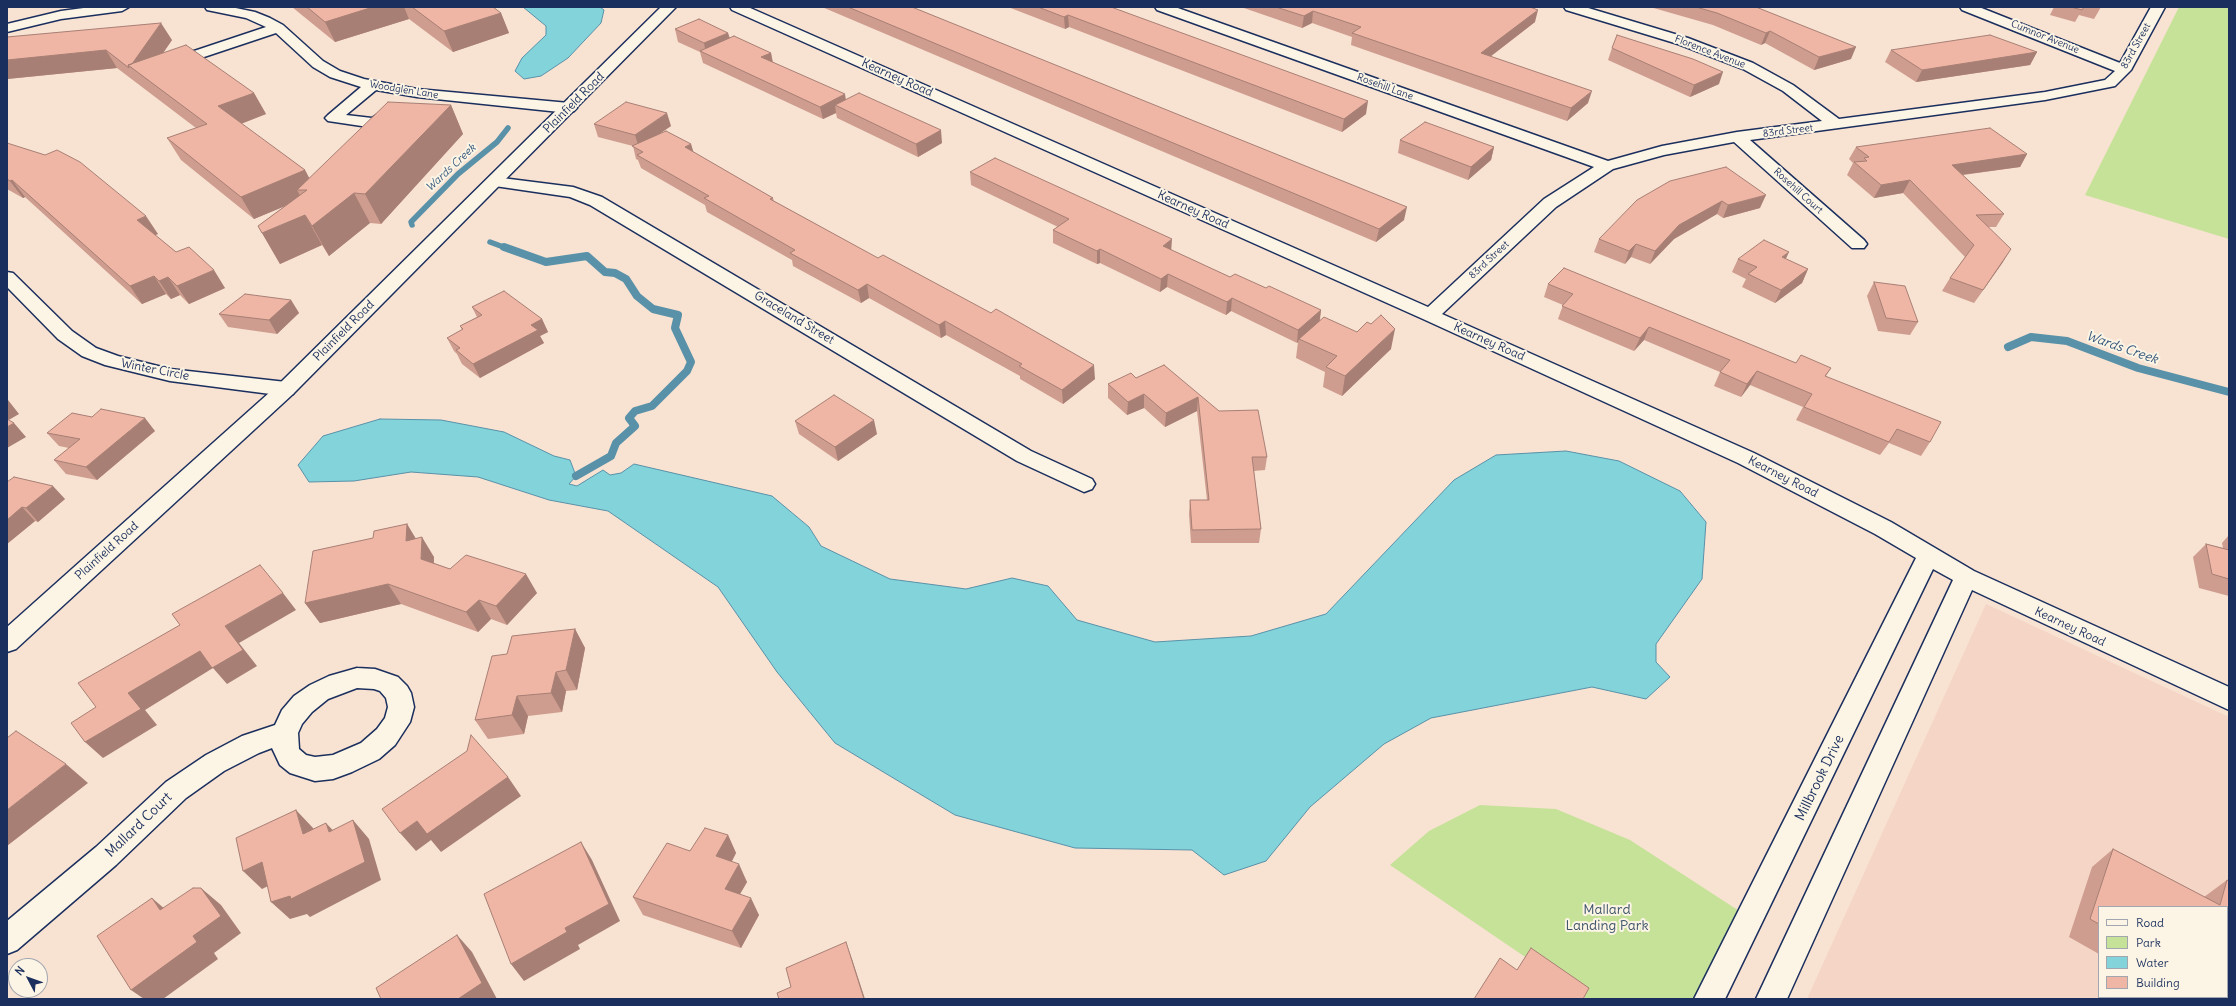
<!DOCTYPE html>
<html>
<head>
<meta charset="utf-8">
<style>
  body { margin:0 }
  #map { position:relative; width:2236px; height:1006px; overflow:hidden; background:#f8e2d2; font-family:Delius,sans-serif }
  canvas { display:block }
  .frame { position:absolute; inset:0; border:8px solid #1b2f5e; pointer-events:none }
  .legend { position:absolute; left:2098px; top:906px; width:130px; height:92px; box-sizing:border-box; background:#fcf5e5; border:1px solid #a2a6af; margin:0; padding:5px 7px; list-style:none; font-size:12px; color:#1b2f5e }
  .legend li { display:flex; align-items:center; gap:8px; height:20px }
  .legend b { width:20px; border:1px solid #a2a6af }
  .north { position:absolute; left:8px; top:958px; width:40px; height:40px; box-sizing:border-box; background:#fcf5e5; border:1px solid #a2a6af; border-radius:50%; rotate:311deg; font-size:11px; font-weight:700; line-height:16px; text-align:center; color:#1b2f5e }
  .north::after { content:''; display:block; margin:auto; width:14px; height:18px; background:#1b2f5e; clip-path:polygon(50% 0,100% 100%,50% 72%,0 100%) }
</style>
</head>
<body>
<div id="map">
<canvas width="2236" height="1006"></canvas>
<div class="frame"></div>
<ul class="legend">
<li><b style="height:5px;background:#fcf5e5"></b>Road</li>
<li><b style="height:11px;background:#c6e299"></b>Park</li>
<li><b style="height:11px;background:#82d3da"></b>Water</li>
<li><b style="height:11px;background:#efb6a6"></b>Building</li>
</ul>
<div class="north">N</div>
</div>
<script>
const g = document.querySelector('canvas').getContext('2d');
g.lineJoin = 'round';
function fillPath(path, color) {
  g.fillStyle = color;
  g.fill(path, 'evenodd');
}
function toPath(rows) {
  const path = new Path2D();
  for (const r of rows) {
    path.moveTo(r[0], r[1]);
    for (let i = 2; i < r.length; i += 2) path.lineTo(r[i], r[i + 1]);
  }
  return path;
}
function trace(path, color, width, dash) {
  g.strokeStyle = color;
  g.lineWidth = width;
  g.lineCap = dash ? 'butt' : 'round';
  g.setLineDash(dash || []);
  g.stroke(path);
}
function write(font, color, halo, rows, align = 'center') {
  g.font = font + ' Delius,sans-serif';
  g.lineWidth = 4;
  g.setLineDash([]);
  g.textBaseline = 'middle';
  g.strokeStyle = halo;
  g.fillStyle = color;
  for (const [text, x, y, turn = 0] of rows) {
    g.save();
    g.translate(x, y);
    g.rotate((+turn || 0) * Math.PI / 180);
    g.textAlign = isNaN(turn) ? turn : align;
    if (halo) g.strokeText(text, 0, 0);
    g.fillText(text, 0, 0);
    g.restore();
  }
}
fillPath(toPath([
  [1986,604,2229,717,2229,999,1807,999],
  [2099,907,2227,907,2227,997,2099,997]
]), '#f5d5c5');
fillPath(toPath([
  [2179,7,2229,7,2229,239,2085,195],
  [1480,805,1556,809,1630,840,1750,918,1709,999,1587,999,1390,865,1429,831]
]), '#c6e299');
const water = toPath([
  [523,7,600,7,604,10,601,23,568,58,541,76,524,79,515,71,522,58,546,35,546,26,523,7],
  [380,419,441,420,504,432,554,456,570,460,576,476,569,484,577,486,603,470,610,475,621,473,634,464,772,496,809,527,821,546,890,579,966,589,1012,578,1048,586,1077,620,1155,642,1251,636,1326,614,1454,480,1496,455,1566,451,1619,461,1680,491,1706,522,1702,579,1656,644,1656,662,1670,677,1646,699,1592,687,1431,718,1384,744,1310,807,1266,861,1224,875,1192,850,1075,848,955,815,835,743,777,672,718,587,608,511,549,500,478,477,411,472,354,481,309,482,298,465,323,436,380,419]
]);
fillPath(water, '#82d3da');
trace(water, '#5991a8', 1);
trace(toPath([
  [412,225,411,222,458,174,497,142,508,128],
  [490,242,506,248]
]), '#5991a8', 5.5);
trace(toPath([
  [504,247,546,262,587,256,605,272,615,273,626,279,637,296,653,309,678,315,675,328,691,362,687,371,652,406,635,411,629,418,635,426,616,443,611,456,576,476],
  [2008,347,2031,337,2067,341,2138,368,2229,392]
]), '#5991a8', 8);
const minor = toPath([
  [91,7,129,7,122,11,61,19,7,32,7,24,61,11,91,7],
  [205,7,231,7,255,12,270,18,283,25,323,61,340,71,364,79,417,89,569,103,574,105,577,108,574,111,569,113,417,97,376,90,346,115,372,118,387,108,397,108,400,111,397,114,380,126,375,128,328,121,325,118,328,115,361,87,330,77,313,67,276,33,195,60,185,60,183,57,185,54,266,27,246,18,207,10,205,7],
  [730,7,748,7,1428,307,1544,199,1594,167,1157,10,1155,7,1175,7,1608,161,1662,146,1737,132,1822,121,1783,91,1743,69,1678,44,1566,10,1564,7,1585,7,1688,38,1753,63,1793,85,1839,119,2045,92,2105,80,2115,71,1962,10,1960,7,1979,7,2120,63,2151,7,2165,7,2131,70,2115,86,2045,100,1750,140,1864,240,1867,244,1864,248,1852,248,1734,142,1664,155,1613,169,1556,207,1442,314,1754,453,1891,522,1974,571,2229,687,2229,710,1972,590,1787,999,1756,999,1953,580,1933,569,1725,999,1694,999,1916,558,1875,534,1738,463,1423,319,732,10,730,7],
  [494,177,573,187,602,197,1031,451,1092,479,1095,484,1092,489,1084,492,1017,461,590,205,570,197,488,185,486,182,488,179,494,177],
  [7,272,13,273,72,331,96,348,118,356,170,369,286,382,293,384,296,389,293,394,286,396,170,381,105,365,82,356,58,339,7,287,7,272],
  [357,668,375,669,398,677,407,686,411,693,414,707,410,722,395,745,379,759,352,772,333,779,315,781,290,773,280,765,272,748,259,753,224,771,186,798,116,865,17,950,7,954,7,921,96,847,166,782,206,755,242,736,275,725,282,710,294,696,310,685,329,676,357,668],
  [357,688,374,689,380,691,386,698,388,707,385,718,377,729,361,743,333,755,315,757,306,755,299,749,298,733,302,724,312,712,328,699,357,688]
]);
const major = toPath([
  [661,7,676,7,293,394,16,649,7,652,7,627,279,384,661,7]
]);
trace(minor, '#1b2f5e', 3);
trace(major, '#1b2f5e', 3);
fillPath(minor, '#fcf5e5');
fillPath(major, '#fcf5e5');
fillPath(toPath([
  [292,7,493,7,501,13,509,33,453,52,409,19,335,42],
  [822,7,912,7,1404,220,1376,242],
  [1008,7,1111,7,1366,114,1342,132,1069,27,1065,29],
  [1241,7,1530,7,1535,22,1490,57,1588,103,1567,121,1351,45,1352,37,1312,23,1302,28],
  [1650,7,1756,7,1851,59,1814,70,1765,43,1761,45,1713,25],
  [2054,7,2101,7,2094,19,2079,15,2075,22,2050,15],
  [675,29,728,33,730,38,771,53,773,62,846,100,942,143,918,157,837,118,836,113,823,119,703,63,700,52,678,42],
  [7,37,172,40,163,53,254,93,266,114,241,124,305,170,309,178,451,105,463,134,381,224,370,223,329,256,322,245,280,264,258,226,285,206,254,219,181,160,167,138,196,128,117,68,7,79],
  [1612,48,1719,84,1690,97,1608,60],
  [1891,50,2037,52,2030,65,1916,82,1885,62],
  [594,124,671,126,660,133,691,144,693,152,773,198,774,201,1095,379,1063,404,1020,379,1020,376,946,335,941,338,869,298,861,303,793,266,792,260,707,212,705,205,641,168,638,160,636,159,633,146,598,137],
  [1400,140,1494,147,1491,160,1468,180,1398,153],
  [7,143,158,234,155,235,176,252,225,288,189,304,180,295,171,299,166,294,142,304,25,197,23,198,7,189],
  [1856,147,2027,154,2020,167,1963,175,2004,214,1996,227,1989,227,2003,262,1974,303,1942,291,1950,278,1965,257,1903,193,1874,198,1847,175,1853,163,1849,159],
  [970,172,1171,250,1230,277,1266,288,1321,310,1320,320,1391,349,1342,396,1323,387,1325,372,1296,358,1298,342,1297,343,1231,311,1226,315,1167,287,1160,292,1100,263,1097,264,1053,243,1053,230,1058,227,971,185],
  [1670,181,1760,208,1723,218,1717,214,1674,239,1650,264,1631,257,1625,264,1594,252,1599,239],
  [1738,259,1786,259,1808,269,1802,283,1775,303,1742,287,1746,279,1732,272],
  [1874,282,1918,322,1910,335,1878,331,1867,296],
  [1548,284,1796,363,1831,368,1826,376,1930,442,1921,456,1889,443,1880,455,1796,420,1803,407,1750,385,1741,397,1714,386,1720,372,1644,340,1634,351,1558,319,1563,305,1544,297],
  [291,300,299,313,277,334,228,327,219,314],
  [472,307,542,319,548,332,540,336,544,343,480,378,462,364,457,354,454,351,447,338,462,330,460,326,477,317],
  [1164,365,1267,457,1265,470,1254,471,1261,529,1259,543,1191,543,1189,514,1190,500,1207,500,1197,411,1165,427,1144,408,1127,415,1108,398,1108,384,1136,378],
  [795,421,877,434,838,461,799,434],
  [155,431,97,480,66,474,54,460,69,448,59,446,47,433],
  [7,482,65,499,38,522,35,521,7,544],
  [407,524,416,539,434,557,434,563,450,569,537,593,507,625,491,619,478,632,401,604,320,623,305,603,373,538],
  [2229,535,2229,596,2199,588,2193,557,2206,544,2223,548,2222,543],
  [575,629,585,648,577,690,566,691,562,712,528,716,524,734,488,739,475,720],
  [728,835,736,853,732,861,747,882,740,894,759,915,741,948,643,915,633,897,690,851],
  [2113,849,2204,897,2227,880,2229,881,2229,999,2179,999,2175,997,2227,997,2227,907,2099,907,2099,954,2069,937,2092,867]
]), '#ce9d8f');
fillPath(toPath([
  [373,7,404,7,409,19,335,42,325,22],
  [1538,10,1535,22,1478,66,1481,53],
  [1313,11,1312,23,1302,28,1304,16],
  [501,13,509,33,453,52,444,31],
  [1068,15,1069,27,1065,29,1064,17],
  [161,23,172,40,146,78,130,66],
  [1770,31,1765,43,1761,45,1766,33],
  [728,33,731,45,706,54,704,43],
  [1856,47,1851,59,1814,70,1819,57],
  [106,50,117,68,7,79,7,60],
  [2037,52,2030,65,1916,82,1922,70],
  [771,53,773,65,761,57],
  [1723,72,1719,84,1690,97,1694,85],
  [1592,91,1588,103,1567,121,1571,108],
  [254,93,266,114,230,128,218,106],
  [845,94,847,107,835,105,836,113,823,119,820,107],
  [1368,101,1366,114,1342,132,1344,119],
  [451,105,463,134,381,224,365,194],
  [667,113,671,126,639,148,635,135],
  [941,130,942,143,918,157,916,144],
  [691,144,695,157,685,147],
  [1494,147,1491,160,1468,180,1471,167],
  [2027,154,2020,167,1945,177,1952,165],
  [305,170,317,193,307,190,297,190,302,199,254,219,241,197],
  [12,180,25,197,23,198,10,181],
  [1910,180,1903,193,1874,198,1881,185],
  [354,193,370,223,329,256,312,226],
  [1766,195,1760,208,1723,218,1728,205],
  [1722,201,1717,214,1674,239,1650,264,1655,251,1679,225],
  [1407,207,1404,220,1376,242,1379,229],
  [305,215,322,245,280,264,262,233],
  [146,216,158,234,148,238,137,220],
  [1172,239,1171,253,1163,246],
  [1636,244,1631,257,1625,264,1629,251],
  [1100,249,1100,263,1097,264,1097,251],
  [2011,249,2003,262,1974,303,1983,290],
  [1789,252,1783,265,1782,257],
  [1808,269,1802,283,1775,303,1781,290],
  [214,270,225,288,189,304,177,286],
  [1168,274,1167,287,1160,292,1161,279],
  [154,276,166,294,142,304,130,286],
  [168,277,180,295,171,299,159,281],
  [867,284,869,298,861,303,858,290],
  [1232,298,1231,311,1226,315,1227,302],
  [291,300,299,313,277,334,269,320],
  [1321,310,1319,324,1299,339,1298,342,1297,343,1298,330],
  [542,319,548,332,540,336,544,343,480,378,473,364,531,325],
  [945,321,946,335,941,338,939,325],
  [1649,327,1644,340,1634,351,1640,338],
  [1395,329,1391,349,1342,396,1345,376],
  [1094,365,1095,379,1063,404,1062,390],
  [1757,371,1750,385,1741,397,1747,384],
  [1144,394,1144,408,1127,415,1128,402],
  [1198,397,1197,411,1165,427,1166,413],
  [7,400,8,400,19,414,7,421],
  [145,418,155,431,97,480,86,467],
  [874,420,877,434,838,461,835,447],
  [14,423,26,437,7,448,7,427],
  [53,486,65,499,38,522,26,508],
  [22,507,35,521,7,544,7,520],
  [407,524,419,544,406,541],
  [422,537,434,557,433,578,421,559],
  [526,574,537,593,507,625,496,606],
  [388,584,401,604,320,623,305,603],
  [283,593,296,610,239,643,257,666,227,684,213,668,145,710,157,725,103,758,85,742,128,693,225,626],
  [479,600,491,619,478,632,466,612],
  [575,629,585,648,577,690,566,670],
  [556,672,566,691,562,712,551,693],
  [517,696,528,716,524,734,512,715],
  [66,764,88,783,7,846,7,810],
  [508,777,521,796,441,852,431,840,416,851,400,833,417,821],
  [296,810,313,828,320,852,303,834],
  [353,820,369,839,381,880,310,917,307,914,290,919,271,902],
  [326,823,343,841,329,832],
  [728,835,736,853,725,874,716,856],
  [581,842,592,860,620,921,578,945,580,949,524,981,511,964,565,928],
  [262,862,280,880,262,889,243,871],
  [739,864,747,882,733,906,725,889],
  [201,888,221,905,241,933,214,953,218,959,163,999,144,999,131,990,193,936],
  [152,898,173,916,160,910],
  [751,898,759,915,741,948,732,931],
  [457,935,472,952,497,999,458,999],
  [846,942,852,959,865,999,864,999]
]), '#a77f74');
const building = toPath([
  [307,7,373,7,325,22,307,7],
  [412,7,493,7,501,13,444,31,412,7],
  [848,7,912,7,1407,207,1379,229,848,7],
  [1038,7,1111,7,1368,101,1344,119,1068,15,1064,17,1038,7],
  [1276,7,1530,7,1538,10,1481,53,1592,91,1571,108,1352,33,1361,27,1313,11,1304,16,1276,7],
  [1696,7,1756,7,1856,47,1819,57,1770,31,1766,33,1717,13,1696,7],
  [2071,7,2084,7,2082,10,2071,7],
  [699,19,728,33,704,43,675,29,699,19],
  [161,23,132,64,128,65,129,68,106,50,7,60,7,37,161,23],
  [1617,35,1693,59,1723,72,1694,85,1612,48,1617,35],
  [1990,35,2037,52,1922,70,1891,50,1990,35],
  [734,36,771,53,761,57,845,94,820,107,700,51,734,36],
  [186,45,254,93,218,106,305,170,241,197,167,138,207,124,128,65,186,45],
  [859,93,941,130,916,144,835,105,859,93],
  [388,102,451,105,365,194,354,193,312,226,305,215,262,233,258,226,307,190,297,190,388,102],
  [626,102,667,113,635,135,594,124,626,102],
  [1425,122,1494,147,1471,167,1400,140,1425,122],
  [1990,128,2027,154,1952,165,2004,214,1976,215,2011,249,1983,290,1950,278,1974,245,1910,180,1881,185,1854,162,1867,161,1864,158,1869,157,1856,147,1990,128],
  [666,131,691,144,685,147,773,198,770,199,878,258,883,255,991,313,996,309,1094,365,1062,390,1019,366,1022,364,945,321,939,325,867,284,858,290,790,253,795,250,704,198,709,196,637,155,643,152,632,146,666,131],
  [7,143,45,155,57,150,80,162,146,216,137,220,176,252,189,247,214,270,177,286,168,277,159,281,154,276,130,286,12,180,10,181,7,179,7,143],
  [995,158,1172,239,1163,246,1230,277,1235,274,1266,288,1269,286,1321,310,1298,330,1232,298,1227,302,1168,274,1161,279,1100,249,1097,251,1053,230,1069,219,970,172,995,158],
  [1726,167,1766,195,1728,205,1722,201,1679,225,1655,251,1636,244,1629,251,1599,239,1637,200,1670,181,1726,167],
  [1764,240,1789,252,1782,257,1808,269,1781,290,1748,274,1757,267,1738,259,1764,240],
  [1564,268,1796,363,1801,355,1831,368,1825,376,1941,422,1930,442,1897,429,1889,442,1804,407,1812,394,1757,371,1747,384,1720,372,1730,360,1649,327,1640,338,1562,306,1573,294,1548,284,1564,268],
  [1874,282,1905,286,1918,322,1886,318,1874,282],
  [504,291,542,319,531,325,538,330,473,364,456,350,460,348,447,338,463,329,460,326,482,315,472,307,504,291],
  [245,294,291,300,269,320,219,314,245,294],
  [1381,315,1395,329,1345,376,1326,367,1337,356,1299,339,1324,317,1357,332,1367,322,1371,324,1381,315],
  [1164,365,1219,411,1258,410,1267,457,1252,457,1261,529,1192,530,1190,500,1209,500,1198,397,1166,413,1144,394,1128,402,1108,384,1131,373,1136,378,1164,365],
  [834,395,874,420,835,447,795,421,834,395],
  [101,409,145,418,86,467,54,460,80,439,47,433,72,413,92,417,101,409],
  [7,419,14,423,7,427,7,419],
  [14,477,53,486,26,508,22,507,7,520,7,482,14,477],
  [407,524,406,541,422,537,421,559,450,569,466,555,526,574,496,606,479,600,466,612,388,584,305,603,313,551,373,538,374,531,407,524],
  [2206,544,2229,550,2229,579,2212,574,2206,544],
  [260,565,283,593,225,626,243,650,212,668,200,651,128,693,141,709,85,742,71,723,96,707,78,683,180,625,172,614,260,565],
  [575,629,566,670,556,672,551,693,517,696,512,715,475,720,492,656,507,654,512,636,575,629],
  [16,731,66,764,7,810,7,738,16,731],
  [471,735,508,777,427,834,417,821,400,833,382,809,467,751,471,735],
  [296,810,303,834,326,823,329,832,353,820,365,862,291,899,290,896,271,902,262,862,243,871,236,838,296,810],
  [705,828,728,835,716,856,739,864,725,889,751,898,732,931,633,897,667,843,690,851,705,828],
  [581,842,609,904,565,928,567,932,511,964,484,894,581,842],
  [2113,849,2220,905,2227,880,2229,881,2229,997,2227,996,2227,907,2099,907,2099,924,2090,919,2113,849],
  [193,888,201,888,221,916,193,936,197,942,131,990,97,936,152,898,160,910,193,888],
  [457,935,482,983,458,999,381,999,376,988,457,935],
  [846,942,864,999,779,999,777,993,791,987,786,968,846,942],
  [1531,948,1589,988,1583,999,1474,999,1500,958,1517,970,1531,948]
]);
fillPath(building, '#efb6a6');
trace(building, '#a77f74', 1);
write('10px', '#1b2f5e', '#fcf5e5', [
  ["Cumnor Avenue",2045,37,22],
  ["83rd Street",2136,46,-61],
  ["Florence Avenue",1710,52,21],
  ["Rosehill Lane",1385,87,20],
  ["Woodglen Lane",404,90,9],
  ["83rd Street",1788,131,-7],
  ["Rosehill Court",1798,191,42],
  ["83rd Street",1489,260,-43]
]);
write('italic 11px', '#35587d', '#fcf5e5', [
  ["Wards Creek",451,168,-43]
]);
write('12px', '#1b2f5e', '#fcf5e5', [
  ["Kearney Road",897,78,24],
  ["Plainfield Road",574,103,-45],
  ["Kearney Road",1193,210,24],
  ["Graceland Street",794,318,31],
  ["Plainfield Road",344,331,-45],
  ["Kearney Road",1489,342,24],
  ["Winter Circle",155,370,11],
  ["Kearney Road",1783,477,27],
  ["Plainfield Road",107,551,-42],
  ["Kearney Road",2070,627,25]
]);
write('italic 13px', '#35587d', '#fcf5e5', [
  ["Wards Creek",2122,348,19]
]);
write('14px', '#1b2f5e', '#fcf5e5', [
  ["Millbrook Drive",1820,778,-64],
  ["Mallard Court",139,825,-44]
]);
write('14px', '#3d536a', '#fcf5e5', [
  ["Mallard",1607,910],
  ["Landing Park",1607,926]
]);
</script>
</body>
</html>
